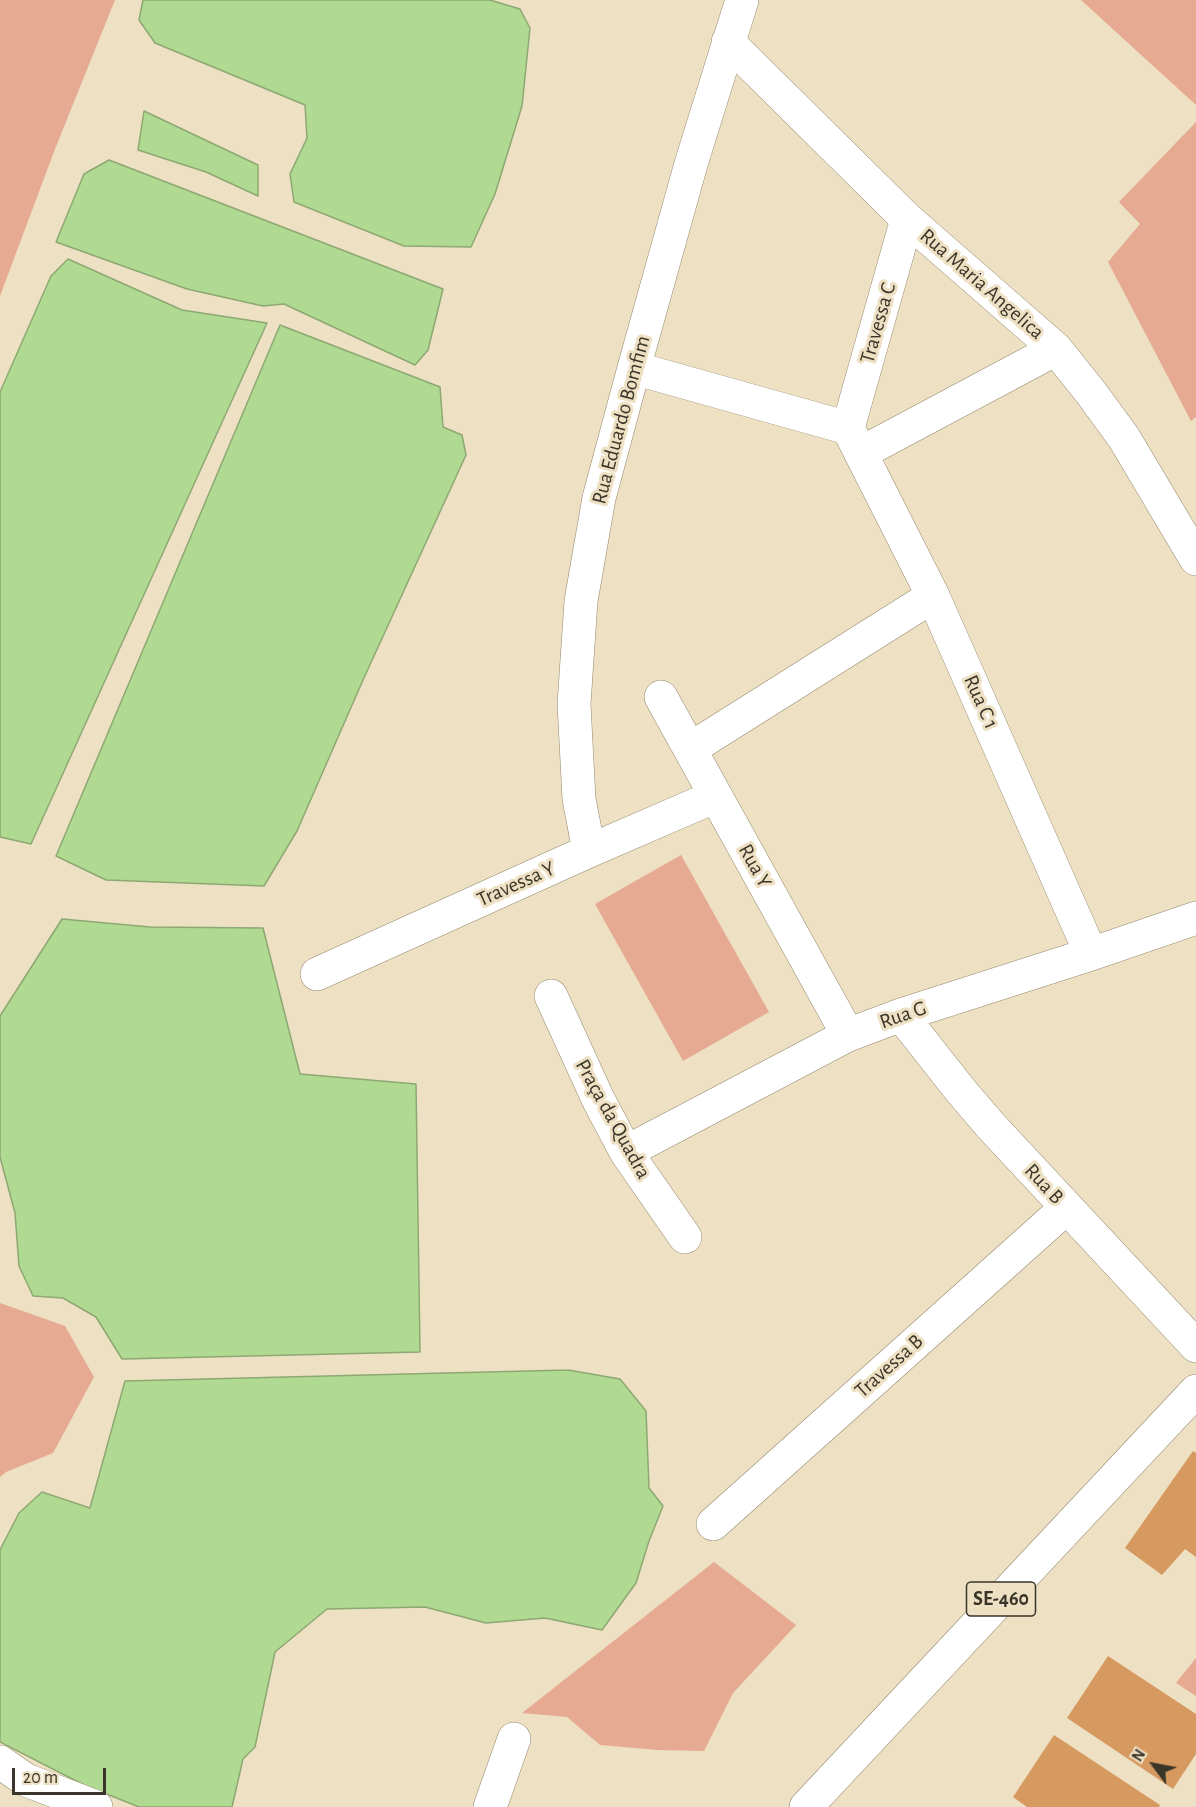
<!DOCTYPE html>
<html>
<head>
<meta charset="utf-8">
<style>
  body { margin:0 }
  #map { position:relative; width:1196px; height:1807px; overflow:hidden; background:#ede0c3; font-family:"Alegreya Sans",sans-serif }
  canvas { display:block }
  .north { position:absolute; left:1124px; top:1735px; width:60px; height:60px; -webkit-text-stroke:4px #ede0c3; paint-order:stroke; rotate:302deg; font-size:16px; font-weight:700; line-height:24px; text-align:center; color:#3a3529 }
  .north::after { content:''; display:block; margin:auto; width:21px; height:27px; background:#3a3529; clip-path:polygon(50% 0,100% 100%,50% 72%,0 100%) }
  .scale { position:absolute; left:12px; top:1768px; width:94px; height:27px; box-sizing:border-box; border:3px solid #3a3529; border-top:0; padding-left:8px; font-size:18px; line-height:21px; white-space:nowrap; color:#3a3529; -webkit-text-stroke:4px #ede0c3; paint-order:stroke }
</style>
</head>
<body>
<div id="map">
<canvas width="1196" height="1807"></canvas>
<div class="north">N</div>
<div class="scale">20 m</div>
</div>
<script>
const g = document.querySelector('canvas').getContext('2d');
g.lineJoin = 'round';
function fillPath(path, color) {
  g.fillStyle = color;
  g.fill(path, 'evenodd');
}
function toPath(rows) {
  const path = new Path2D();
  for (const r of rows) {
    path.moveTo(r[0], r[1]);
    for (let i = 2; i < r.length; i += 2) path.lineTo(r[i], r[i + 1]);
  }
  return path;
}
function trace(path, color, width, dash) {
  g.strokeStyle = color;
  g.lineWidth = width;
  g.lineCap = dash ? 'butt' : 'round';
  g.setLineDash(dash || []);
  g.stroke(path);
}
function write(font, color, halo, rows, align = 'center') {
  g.font = font + ' "Alegreya Sans",sans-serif';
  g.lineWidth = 6;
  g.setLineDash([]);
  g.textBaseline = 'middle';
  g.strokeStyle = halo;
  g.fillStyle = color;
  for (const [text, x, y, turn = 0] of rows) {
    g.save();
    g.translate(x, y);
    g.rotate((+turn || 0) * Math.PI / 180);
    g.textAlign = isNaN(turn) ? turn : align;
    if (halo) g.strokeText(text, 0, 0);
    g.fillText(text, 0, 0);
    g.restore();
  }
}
fillPath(toPath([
  [0,0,115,0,55,149,0,296],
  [1081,0,1196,0,1196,105],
  [1196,122,1196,417,1191,421,1108,262,1140,224,1119,202],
  [681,855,769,1012,683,1061,595,904],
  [0,1303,65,1326,94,1377,53,1453,6,1472,0,1477],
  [714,1562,796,1625,733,1693,704,1751,657,1750,600,1745,567,1717,522,1713],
  [1196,1658,1196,1696,1176,1683]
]), '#e6a992');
const water = toPath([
  [143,0,490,0,520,9,530,28,522,106,495,194,471,247,404,246,294,202,290,174,307,138,305,105,155,43,139,20,143,0],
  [144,111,258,165,258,196,206,172,138,150,144,111],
  [109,160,443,289,428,350,415,365,284,304,263,306,187,289,56,242,84,174,109,160],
  [68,259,182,310,267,323,31,844,0,837,0,392,51,276,68,259],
  [280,325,440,387,443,427,462,435,466,455,363,680,297,831,264,886,106,880,56,856,280,325],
  [62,919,150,927,263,928,300,1074,416,1084,420,1352,122,1359,96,1317,63,1298,33,1296,19,1266,15,1213,0,1157,0,1016,62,919],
  [568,1370,620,1379,646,1411,649,1488,663,1506,649,1541,636,1583,602,1630,545,1618,486,1623,425,1607,327,1609,275,1652,255,1747,243,1759,232,1807,139,1807,84,1785,0,1742,0,1550,19,1513,42,1492,90,1508,125,1381,568,1370]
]);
fillPath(water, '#b0d991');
trace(water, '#8da872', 1.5);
fillPath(toPath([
  [1193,1451,1196,1453,1196,1557,1185,1549,1162,1575,1125,1548],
  [1108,1656,1196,1714,1196,1754,1173,1789,1067,1718],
  [1054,1735,1160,1805,1159,1807,1027,1807,1013,1797]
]), '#d6995f');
const minor = toPath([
  [728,42,907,219,1056,349,1092,394,1124,438,1196,559],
  [634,368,848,428,933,596,1091,954],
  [848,428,907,219],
  [861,453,1056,349],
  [661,697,848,1035],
  [690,749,933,596],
  [589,851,579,799,574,704,581,601,599,498,634,368,691,164,742,0],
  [317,974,589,851,716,796],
  [551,996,598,1099,626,1152,685,1237],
  [901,1015,961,1091,991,1126,1196,1346],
  [626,1152,848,1035,901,1015,1091,954,1196,918],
  [713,1524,1066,1208],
  [0,1762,26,1780,96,1807],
  [490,1807,514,1739]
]);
const primary = toPath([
  [806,1807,1196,1391]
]);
trace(minor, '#95896e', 34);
trace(primary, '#95896e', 34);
trace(minor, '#fff', 33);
trace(primary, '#fff', 33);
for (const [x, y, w] of [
  [1001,1599,69]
]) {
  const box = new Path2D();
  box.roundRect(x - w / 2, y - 17, w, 34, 4.5);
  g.fillStyle = '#ede0c3';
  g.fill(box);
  trace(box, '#3a3529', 1.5);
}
write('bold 20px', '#3a3529', null, [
  ["SE-460",1001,1599]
]);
write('21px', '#3a3529', '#ede0c3', [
  ["Rua Maria Angelica",982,284,41],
  ["Travessa C",878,323,-74],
  ["Rua Eduardo Bomfim",621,420,-75],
  ["Rua C 1",981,702,66],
  ["Rua Y",755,866,61],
  ["Travessa Y",516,884,-24],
  ["Rua G",903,1015,-19],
  ["Praça da Quadra",613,1119,61],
  ["Rua B",1044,1184,47],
  ["Travessa B",889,1366,-42]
]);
</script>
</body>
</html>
